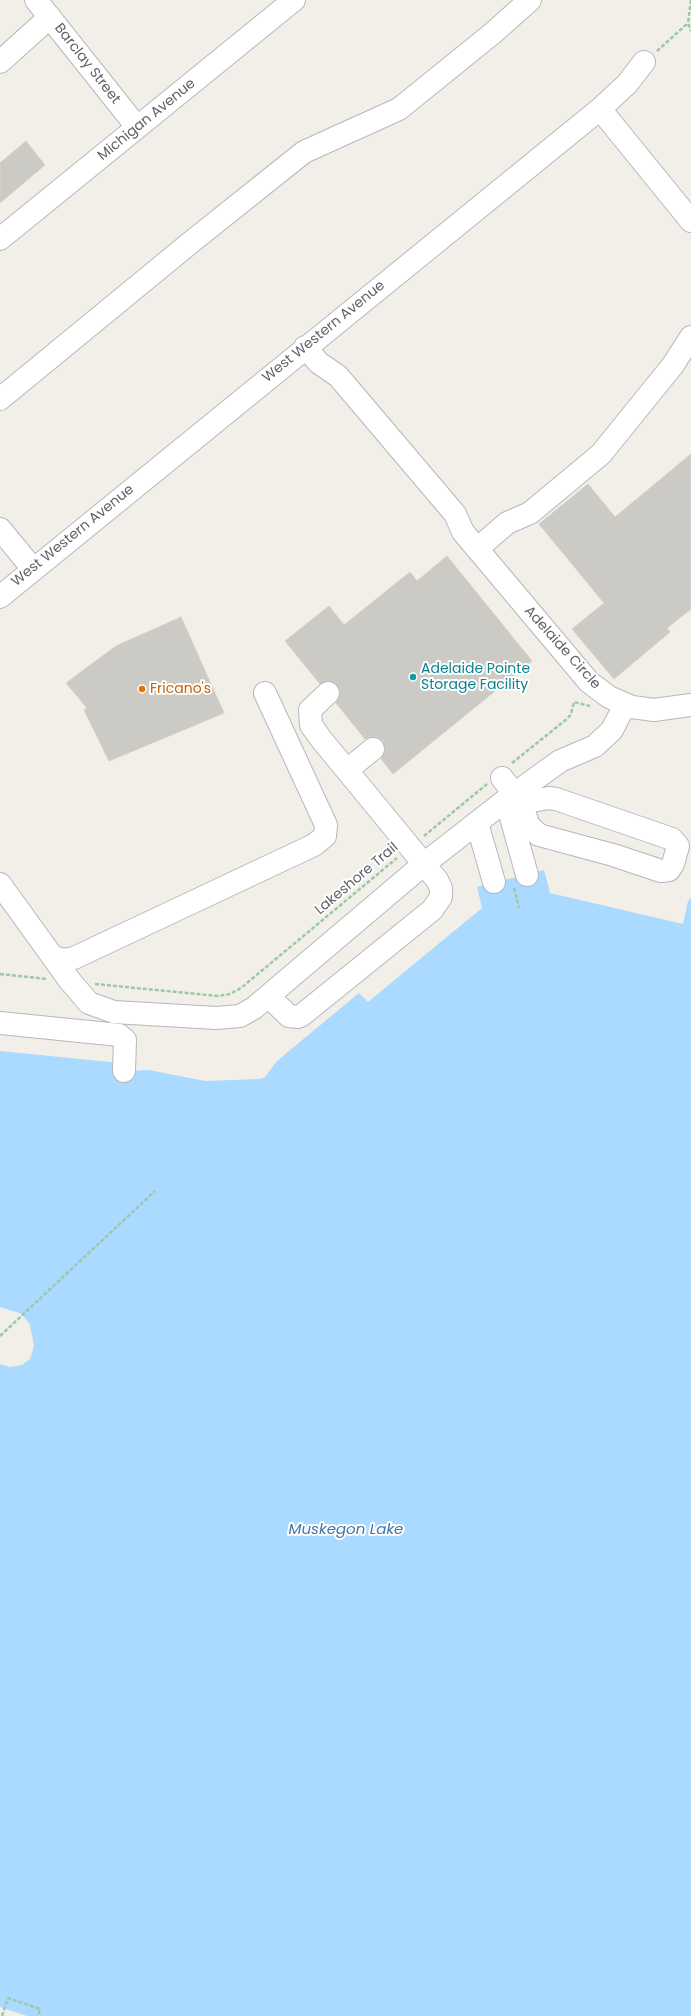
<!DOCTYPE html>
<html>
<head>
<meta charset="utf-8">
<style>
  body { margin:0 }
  canvas { display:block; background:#f1efe8 }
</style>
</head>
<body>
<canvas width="691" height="2016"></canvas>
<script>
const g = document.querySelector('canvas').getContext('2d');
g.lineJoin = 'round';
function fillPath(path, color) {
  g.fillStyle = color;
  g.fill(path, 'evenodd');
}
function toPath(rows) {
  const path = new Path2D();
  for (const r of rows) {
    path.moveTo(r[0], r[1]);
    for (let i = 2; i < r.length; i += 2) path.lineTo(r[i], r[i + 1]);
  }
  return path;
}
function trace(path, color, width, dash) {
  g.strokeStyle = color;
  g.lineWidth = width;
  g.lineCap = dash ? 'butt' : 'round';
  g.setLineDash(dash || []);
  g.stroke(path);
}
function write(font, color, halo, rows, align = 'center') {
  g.font = font + ' Poppins,sans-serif';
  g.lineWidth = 4;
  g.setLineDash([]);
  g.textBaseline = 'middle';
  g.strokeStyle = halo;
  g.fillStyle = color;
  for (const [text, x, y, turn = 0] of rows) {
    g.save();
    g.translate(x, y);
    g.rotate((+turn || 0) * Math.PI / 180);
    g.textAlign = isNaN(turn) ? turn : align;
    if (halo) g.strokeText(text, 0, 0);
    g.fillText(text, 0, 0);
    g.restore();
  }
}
fillPath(toPath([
  [544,870,550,893,683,924,688,901,691,898,691,2016,27,2016,0,2007,0,1364,10,1367,22,1365,30,1359,34,1346,30,1325,22,1314,0,1307,0,1051,120,1063,124,1071,149,1070,205,1081,260,1079,265,1077,277,1061,359,993,368,1002,482,908,477,887]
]), '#aadaff');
const building = toPath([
  [26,141,45,165,0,203,0,163,26,141],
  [691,454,691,609,667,628,670,632,614,679,572,629,604,603,539,524,588,484,615,517,691,454],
  [447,556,532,661,393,774,381,759,385,753,385,747,383,741,377,737,371,737,365,739,336,703,340,696,340,690,337,685,331,681,326,681,320,684,285,641,329,606,344,625,410,572,417,581,447,556],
  [181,617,224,713,109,761,84,710,87,708,66,683,116,646,181,617]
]);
fillPath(building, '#cccac5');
trace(building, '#d6d1c6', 1);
const minor = toPath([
  [36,0,137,127],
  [0,62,50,17],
  [600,109,691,221],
  [0,239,294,0],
  [305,347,319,363,338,376,455,514,463,532,589,682,609,697,632,707,654,710,691,705],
  [0,399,190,243,304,152,399,109,493,33,530,0],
  [0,529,33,569],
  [477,549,507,523,530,513,601,454,673,365,691,337],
  [0,597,600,109,627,84,644,62],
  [347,770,373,749],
  [502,778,521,803,529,826,539,835,613,855,661,871,669,870,673,864,678,846,672,839,556,799,549,798,521,803],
  [507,803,527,875],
  [477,823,494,882],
  [0,884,70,981,89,1003,114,1012,216,1018,240,1016,254,1008,424,864,506,800,560,761,595,746,612,730,625,705],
  [52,956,63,960,74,958,314,845,325,836,326,825,265,693],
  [268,996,289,1016,298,1017,302,1015,432,910,441,897,441,888,437,880,321,739,311,725,310,710,328,693],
  [0,1023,119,1035,125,1040,124,1071]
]);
trace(minor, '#b5b8bc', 24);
trace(toPath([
  [691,0,688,23,691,31],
  [657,51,688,23],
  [512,763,568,718,571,714,574,702,590,706],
  [424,836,487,784],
  [514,888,519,908],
  [0,974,47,979],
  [95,984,218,996,230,994,241,988,397,858],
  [0,1336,155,1191],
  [2,2016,8,1998,40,2009,38,2016]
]), '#9cc7a9', 2.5, [4, 2]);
trace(minor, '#fff', 22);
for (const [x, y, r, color] of [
  [413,677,4,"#0f9aa8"],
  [142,689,4,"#e8710a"]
]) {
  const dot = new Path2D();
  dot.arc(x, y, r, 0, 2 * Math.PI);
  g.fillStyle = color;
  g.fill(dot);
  trace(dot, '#fff', 1.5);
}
write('14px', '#5f6368', '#fff', [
  ["Barclay Street",87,64,52],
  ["Michigan Avenue",147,120,-39],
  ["West Western Avenue",324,332,-39],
  ["West Western Avenue",73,536,-39],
  ["Adelaide Circle",562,648,48],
  ["Lakeshore Trail",357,879,-40]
]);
write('14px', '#0d838f', '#fff', [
  ["Adelaide Pointe",421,669],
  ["Storage Facility",421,685]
], 'left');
write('14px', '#c56008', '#fff', [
  ["Fricano's",150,689]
], 'left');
write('italic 15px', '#4174aa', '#fff', [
  ["Muskegon Lake",346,1530]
]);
</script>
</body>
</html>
